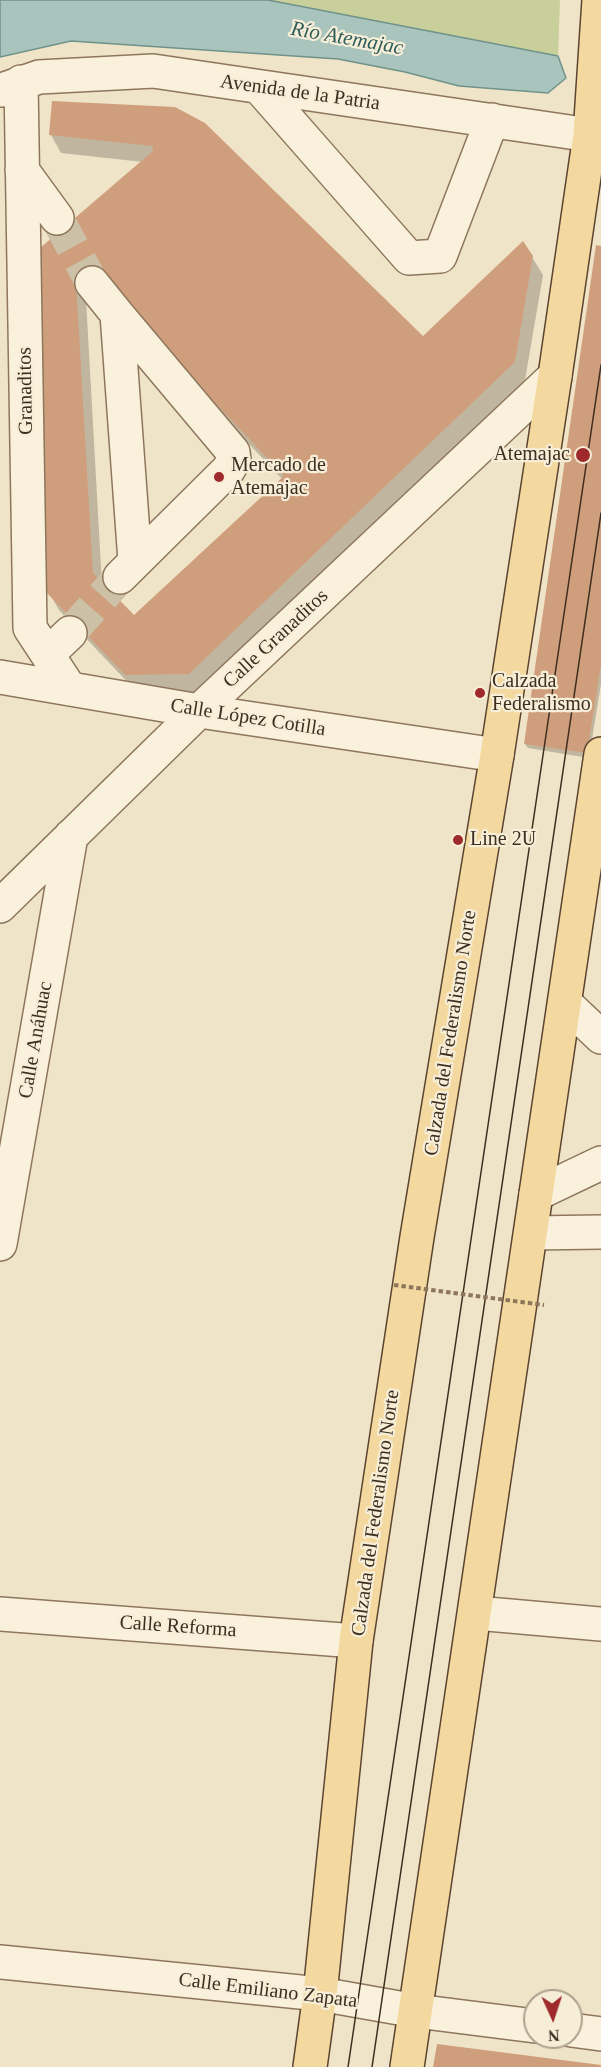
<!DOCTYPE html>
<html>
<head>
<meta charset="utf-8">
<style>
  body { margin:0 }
  #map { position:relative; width:601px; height:2067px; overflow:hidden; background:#f0e4c8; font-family:"Times New Roman",serif }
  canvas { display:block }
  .north { position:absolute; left:523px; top:1989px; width:60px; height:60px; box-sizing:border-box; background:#f7eed8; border:2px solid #ada18e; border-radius:50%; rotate:177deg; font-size:16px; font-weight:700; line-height:24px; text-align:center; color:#3d2e20 }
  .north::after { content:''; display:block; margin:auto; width:21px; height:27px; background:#9e2a2b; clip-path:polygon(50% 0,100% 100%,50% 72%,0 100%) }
</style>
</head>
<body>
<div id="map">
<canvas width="601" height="2067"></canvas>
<div class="north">N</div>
</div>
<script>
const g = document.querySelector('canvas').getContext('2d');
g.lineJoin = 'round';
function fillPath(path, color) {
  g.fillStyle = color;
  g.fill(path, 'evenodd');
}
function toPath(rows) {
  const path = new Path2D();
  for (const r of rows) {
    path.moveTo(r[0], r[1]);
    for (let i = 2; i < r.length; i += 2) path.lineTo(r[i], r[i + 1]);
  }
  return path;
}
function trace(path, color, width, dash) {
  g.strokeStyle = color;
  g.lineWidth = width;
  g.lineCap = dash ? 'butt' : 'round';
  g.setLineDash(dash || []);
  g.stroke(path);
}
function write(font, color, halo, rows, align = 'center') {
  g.font = font + ' "Times New Roman",serif';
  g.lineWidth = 4.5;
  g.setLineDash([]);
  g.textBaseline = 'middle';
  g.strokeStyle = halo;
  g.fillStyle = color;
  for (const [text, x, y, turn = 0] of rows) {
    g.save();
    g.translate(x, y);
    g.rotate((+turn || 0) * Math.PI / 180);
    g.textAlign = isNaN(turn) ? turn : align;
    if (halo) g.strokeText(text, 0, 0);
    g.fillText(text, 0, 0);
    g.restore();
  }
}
fillPath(toPath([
  [268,0,560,0,558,56]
]), '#c9cf9b');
const water = toPath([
  [0,0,268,0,558,56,566,78,548,93,459,86,405,72,338,59,71,41,0,57,0,0]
]);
fillPath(water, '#a9c4bc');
trace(water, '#6f938a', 1.5);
fillPath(toPath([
  [175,108,423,338,532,257,543,275,525,380,200,692,137,692,59,610,48,591,34,255,143,162,61,153,51,135],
  [98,283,283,480,134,617,102,585,86,299],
  [601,247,601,684,589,758,528,748,525,744]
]), '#0003');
fillPath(toPath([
  [52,101,175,107,205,123,423,336,523,241,533,256,515,362,189,674,125,675,46,592,33,254,153,151,152,146,49,135],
  [87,267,284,476,134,615,93,573,76,281],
  [596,245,601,246,601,665,587,753,524,744],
  [437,2044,601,2065,601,2067,433,2067]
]), '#cf9f7d');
trace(toPath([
  [57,218,92,283],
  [70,633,120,577]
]), '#ccc0a6', 33, [33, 16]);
const minor = toPath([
  [21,82,30,628,70,689],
  [259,87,409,258,440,256,492,120],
  [2,90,39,77,153,71,590,135],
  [22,170,57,218],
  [92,283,117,314],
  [120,577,228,470,234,460,233,452,117,314,135,561],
  [48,654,70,633],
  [0,677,199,711,497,755],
  [0,906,199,711,555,376],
  [565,1003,601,1037],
  [536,1194,601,1163],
  [531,1233,601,1232],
  [0,1244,71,836],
  [476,1613,601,1624],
  [0,1614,356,1641],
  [0,1962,320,1994,416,2011,535,2026],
  [571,2030,601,2034]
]);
const major = toPath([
  [310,2067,320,1994,356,1641,417,1237,497,755,555,376,590,135,599,0],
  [407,2067,601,754]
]);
trace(minor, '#8d765c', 36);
trace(major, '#5b4430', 36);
trace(minor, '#faf1dc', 33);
trace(major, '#f3d9a0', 33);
trace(toPath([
  [348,2067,601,365],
  [372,2067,601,513]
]), '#3d2e20', 1.5);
trace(toPath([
  [394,1285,544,1305]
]), '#8d765c', 4, [4.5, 3]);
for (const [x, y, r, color] of [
  [583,455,8,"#9e2a2b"],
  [219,477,6,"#9e2a2b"],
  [480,693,6,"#9e2a2b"],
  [458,840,6,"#9e2a2b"]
]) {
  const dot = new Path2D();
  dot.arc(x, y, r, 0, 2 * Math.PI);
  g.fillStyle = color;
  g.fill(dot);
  trace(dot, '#f7eed8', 2);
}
write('20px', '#3d2e20', '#f7eed8', [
  ["Avenida de la Patria",300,93,8],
  ["Granaditos",26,391,-91],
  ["Calle Granaditos",276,639,-43],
  ["Calle López Cotilla",248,718,9],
  ["Calzada del Federalismo Norte",451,1033,-81],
  ["Calle Anáhuac",36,1040,-80],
  ["Calzada del Federalismo Norte",376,1513,-82],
  ["Calle Reforma",178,1627,4],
  ["Calle Emiliano Zapata",268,1991,7]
]);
write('20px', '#3d2e20', '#f7eed8', [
  ["Atemajac",570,455,"right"],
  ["Mercado de",231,466],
  ["Atemajac",231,489],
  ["Calzada",492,682],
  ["Federalismo",492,705],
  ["Line 2U",470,840]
], 'left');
write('italic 21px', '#2f5d5a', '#f7eed8', [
  ["Río Atemajac",347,39,10]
]);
</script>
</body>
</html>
